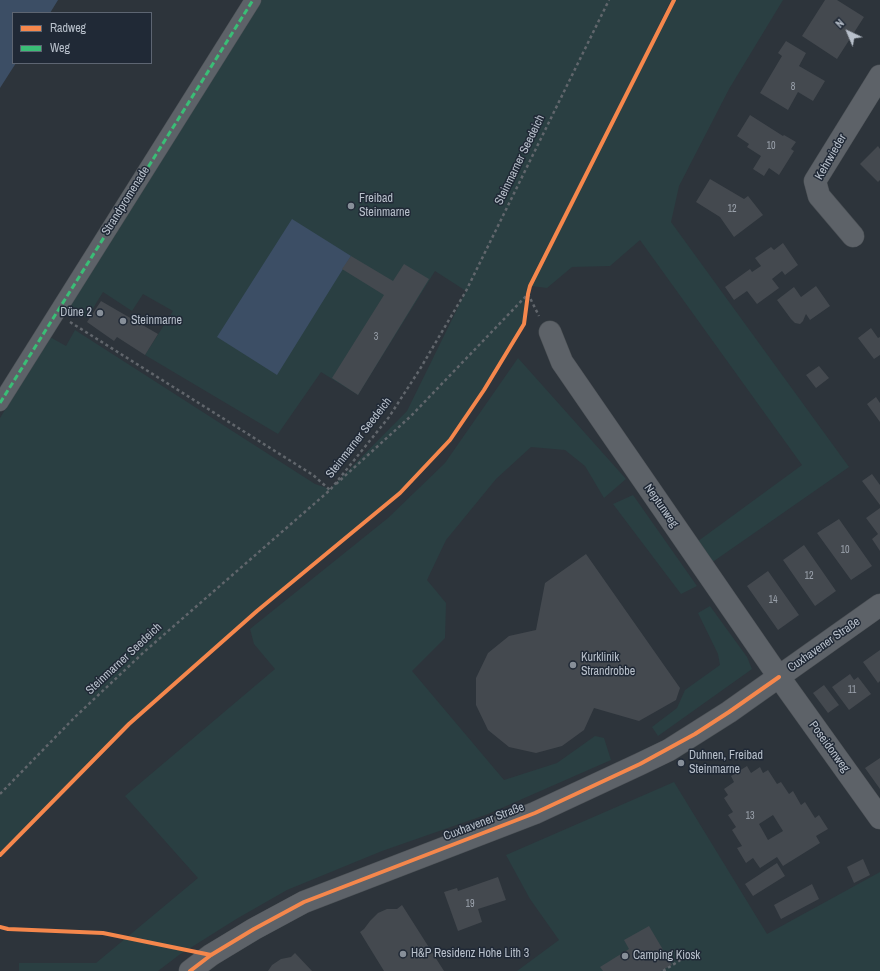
<!DOCTYPE html>
<html>
<head>
<meta charset="utf-8">
<style>
  body { margin:0 }
  #map { position:relative; width:880px; height:971px; overflow:hidden; background:#2d343b; font-family:"Archivo Narrow",sans-serif }
  canvas { display:block }
  .legend { position:absolute; left:12px; top:12px; width:140px; height:52px; box-sizing:border-box; background:#202936; border:1px solid #5d6572; margin:0; padding:5px 7px; list-style:none; font-size:12px; color:#b8c0cb }
  .legend li { display:flex; align-items:center; gap:8px; height:20px }
  .legend b { width:20px; border:1px solid #5d6572 }
  .north { position:absolute; left:828px; top:12px; width:40px; height:40px; -webkit-text-stroke:3px #202936; paint-order:stroke; rotate:316deg; font-size:11px; font-weight:700; line-height:16px; text-align:center; color:#b8c0cb }
  .north::after { content:''; display:block; margin:auto; width:14px; height:18px; background:#b8c0cb; clip-path:polygon(50% 0,100% 100%,50% 72%,0 100%) }
</style>
</head>
<body>
<div id="map">
<canvas width="880" height="971"></canvas>
<ul class="legend">
<li><b style="height:5px;background:#f5874c"></b>Radweg</li>
<li><b style="height:5px;background:#3abd76"></b>Weg</li>
</ul>
<div class="north">N</div>
</div>
<script>
const g = document.querySelector('canvas').getContext('2d');
g.lineJoin = 'round';
function fillPath(path, color) {
  g.fillStyle = color;
  g.fill(path, 'evenodd');
}
function toPath(rows) {
  const path = new Path2D();
  for (const r of rows) {
    path.moveTo(r[0], r[1]);
    for (let i = 2; i < r.length; i += 2) path.lineTo(r[i], r[i + 1]);
  }
  return path;
}
function trace(path, color, width, dash) {
  g.strokeStyle = color;
  g.lineWidth = width;
  g.lineCap = dash ? 'butt' : 'round';
  g.setLineDash(dash || []);
  g.stroke(path);
}
function write(font, color, halo, rows, align = 'center') {
  g.font = font + ' "Archivo Narrow",sans-serif';
  g.lineWidth = 3;
  g.setLineDash([]);
  g.textBaseline = 'middle';
  g.strokeStyle = halo;
  g.fillStyle = color;
  for (const [text, x, y, turn = 0] of rows) {
    g.save();
    g.translate(x, y);
    g.rotate((+turn || 0) * Math.PI / 180);
    g.textAlign = isNaN(turn) ? turn : align;
    if (halo) g.strokeText(text, 0, 0);
    g.fillText(text, 0, 0);
    g.restore();
  }
}
fillPath(toPath([
  [262,0,671,0,605,136,674,0,783,0,729,89,679,186,671,222,849,467,704,568,690,547,802,465,640,240,610,266,572,267,547,288,531,286,528,294,524,324,484,390,450,440,400,493,257,611,129,724,0,855,0,418,50,337,66,346,75,330,315,484,330,489,407,411,466,291,435,271,358,395,321,372,278,434,145,355,173,311,143,294,132,311,103,292,87,318,68,307],
  [518,358,626,479,604,498,585,466,565,450,531,447,496,479,446,540,427,580,446,603,445,638,412,671,504,780,557,763,595,736,604,738,611,760,488,814,382,851,287,890,238,918,179,955,158,971,19,971,19,963,96,963,198,878,125,796,275,669,254,644,250,629,388,518,445,463],
  [633,495,697,586,681,594,613,504],
  [710,606,747,657,752,669,658,736,652,727,677,708,685,690,720,665,718,654,698,613],
  [674,782,767,934,880,872,880,971,517,971,559,940,530,899,506,855]
]), '#2a3f42');
fillPath(toPath([
  [0,0,58,0,50,13,13,13,13,63,16,63,0,88],
  [292,219,351,256,277,375,217,337]
]), '#3c4e65');
fillPath(toPath([
  [825,0,837,0,864,17,837,59,802,36],
  [786,41,806,53,799,66,825,81,813,101,798,92,788,110,760,93,782,56,778,53],
  [750,115,783,136,784,135,796,142,791,149,794,151,779,175,769,168,764,176,753,169,761,156,747,147,749,144,737,136],
  [878,146,880,149,880,180,878,182,860,164],
  [710,179,744,199,748,196,763,215,734,237,720,217,696,202],
  [783,243,798,265,785,275,782,271,772,279,779,288,757,304,747,291,734,300,725,287,750,269,752,272,761,266,755,258,771,247,774,250],
  [351,256,393,281,404,264,429,279,358,395,332,378,384,295,342,269],
  [816,286,830,306,810,320,806,314,805,316,803,321,800,324,795,323,791,319,777,300,794,287,801,297],
  [101,301,158,334,145,355,117,337,114,341,87,322],
  [871,328,878,338,880,337,880,355,874,359,858,338],
  [819,366,829,378,816,388,806,375],
  [876,397,880,403,880,422,867,404],
  [872,474,880,485,880,505,862,481],
  [880,508,880,551,872,539,878,534,866,518],
  [839,519,872,566,851,580,817,533],
  [804,545,836,591,815,606,783,560],
  [586,554,680,688,676,700,639,721,594,708,584,730,562,746,536,753,509,747,488,730,476,705,476,678,488,653,509,636,536,630,545,583],
  [768,571,799,615,778,630,747,586],
  [880,650,880,681,878,683,863,662],
  [850,674,854,680,858,677,871,694,849,710,832,687],
  [824,685,839,705,828,713,813,693],
  [880,758,880,789,865,768],
  [747,766,751,773,760,767,763,773,768,770,777,784,781,782,789,794,793,791,801,805,805,802,815,818,819,815,828,829,816,836,820,843,783,866,777,857,760,868,753,858,746,863,737,848,742,846,732,830,736,827,728,815,733,812,724,798,728,795,724,789,734,782,731,776],
  [773,815,783,831,768,840,759,824],
  [863,859,870,875,854,883,847,867],
  [777,863,785,876,753,896,745,884],
  [498,877,506,900,478,909,482,922,458,931,444,892,457,888,458,891],
  [812,884,819,899,781,919,774,905],
  [402,905,444,971,384,971,360,932,364,929,370,921,378,913,387,909,397,909],
  [649,926,672,965,661,971,603,971,600,967,629,949,624,940],
  [295,953,312,971,268,971,272,965,281,959,291,957]
]), '#44494f');
const pedestrian = toPath([
  [0,403,253,0]
]);
const minor = toPath([
  [853,236,819,196,815,181,880,76],
  [550,332,562,362,779,677,880,818],
  [190,971,211,955,254,929,304,902,535,813,640,764,669,750,729,712,880,605]
]);
trace(pedestrian, '#4b5055', 17);
trace(minor, '#4b5055', 23);
trace(toPath([
  [70,322,313,475,330,490,331,489],
  [336,484,411,416,528,294,539,316],
  [0,794,75,717,144,652,330,490,389,417,420,369,466,291,609,0],
  [663,971,682,959]
]), '#61666c', 2.5, [3, 3]);
trace(pedestrian, '#5d6268', 16);
trace(minor, '#5d6268', 22);
trace(toPath([
  [0,403,253,0]
]), '#3abd76', 3, [6, 3]);
trace(toPath([
  [0,855,129,724,257,611,400,493,450,440,484,390,524,324,528,294,530,286,674,0],
  [0,927,8,929,103,933,211,955],
  [190,971,211,955,254,929,304,902,535,813,640,764,695,734,729,712,779,677]
]), '#f5874c', 4);
for (const [x, y, r, color] of [
  [351,206,4,"#878f99"],
  [100,313,4,"#878f99"],
  [123,321,4,"#878f99"],
  [573,665,4,"#878f99"],
  [681,763,4,"#878f99"],
  [403,954,4,"#878f99"],
  [625,956,4,"#878f99"]
]) {
  const dot = new Path2D();
  dot.arc(x, y, r, 0, 2 * Math.PI);
  g.fillStyle = color;
  g.fill(dot);
  trace(dot, '#202936', 1.5);
}
write('10px', '#9ba2ac', null, [
  ["8",793,87],
  ["10",771,146],
  ["12",732,209],
  ["3",376,337],
  ["10",845,550],
  ["12",809,576],
  ["14",773,600],
  ["11",852,690],
  ["13",750,816],
  ["19",470,904]
]);
write('12px', '#b8c0cb', '#202936', [
  ["Kehrwieder",831,157,-60],
  ["Steinmarner Seedeich",520,160,-64],
  ["Strandpromenade",126,201,-58],
  ["Steinmarner Seedeich",359,438,-52],
  ["Neptunweg",661,506,55],
  ["Cuxhavener Straße",824,645,-35],
  ["Steinmarner Seedeich",124,659,-43],
  ["Poseidonweg",829,747,54],
  ["Cuxhavener Straße",484,822,-21]
]);
write('12px', '#b8c0cb', '#202936', [
  ["Freibad",359,199],
  ["Steinmarne",359,213],
  ["Düne 2",92,313,"right"],
  ["Steinmarne",131,321],
  ["Kurklinik",581,658],
  ["Strandrobbe",581,672],
  ["Duhnen, Freibad",689,756],
  ["Steinmarne",689,770],
  ["H&P Residenz Hohe Lith 3",411,954],
  ["Camping Kiosk",633,956]
], 'left');
</script>
</body>
</html>
